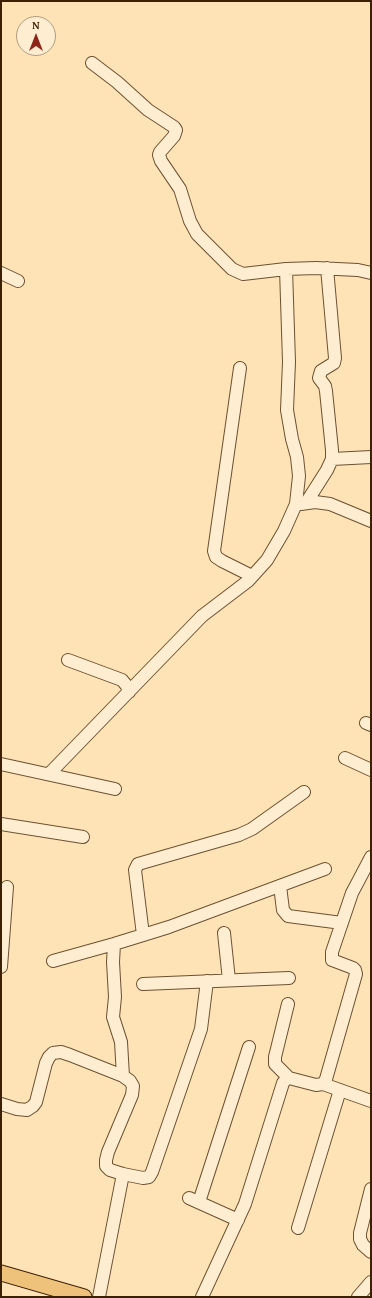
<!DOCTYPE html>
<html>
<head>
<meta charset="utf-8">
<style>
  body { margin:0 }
  #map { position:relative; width:372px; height:1298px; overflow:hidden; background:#fee3b7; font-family:"Gentium Book Plus",serif }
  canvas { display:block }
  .frame { position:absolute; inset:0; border:2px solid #3c2004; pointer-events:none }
  .north { position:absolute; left:16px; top:16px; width:40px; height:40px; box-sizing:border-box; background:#feedd0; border:1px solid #b09b7e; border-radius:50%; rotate:0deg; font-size:11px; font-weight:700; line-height:16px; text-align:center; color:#3c2004 }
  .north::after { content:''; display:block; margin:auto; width:14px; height:18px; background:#8f2418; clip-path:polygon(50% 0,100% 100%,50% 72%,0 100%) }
</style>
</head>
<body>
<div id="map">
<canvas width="372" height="1298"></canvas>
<div class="frame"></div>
<div class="north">N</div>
</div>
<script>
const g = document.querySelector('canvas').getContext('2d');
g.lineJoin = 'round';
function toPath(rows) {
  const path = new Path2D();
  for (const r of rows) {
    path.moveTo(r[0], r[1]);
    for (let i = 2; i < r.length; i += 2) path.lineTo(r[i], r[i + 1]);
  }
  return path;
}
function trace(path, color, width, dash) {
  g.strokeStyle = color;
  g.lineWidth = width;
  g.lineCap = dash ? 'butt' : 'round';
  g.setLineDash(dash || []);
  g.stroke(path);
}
const minor = toPath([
  [92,63,117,82,148,110,174,127,176,130,174,136,160,152,159,155,161,161,180,189,190,221,197,234,232,269,243,274,286,269,316,268,358,270,371,273],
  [1,273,18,281],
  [240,368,214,551,216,557,222,561,252,576],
  [332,459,371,457],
  [306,503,327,470,332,459,332,450,326,391,325,386,319,378,321,371,334,363,335,358,327,268],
  [301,504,315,502,330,504,371,521],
  [68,660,122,680,127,686,129,692],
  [366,723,371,725],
  [345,758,371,770],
  [1,764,115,789],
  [49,774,202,616,248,581,267,560,284,531,296,504,299,476,297,457,292,439,287,410,289,362,286,269],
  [1,824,83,837],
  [280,886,283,910,288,916,342,923],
  [224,933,229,980],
  [143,935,135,870,138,864,239,835,252,829,304,792],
  [114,944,113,962,115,997,113,1017,121,1042,123,1076],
  [53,961,114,944,169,927,325,869],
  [1,967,7,887],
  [143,984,289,978],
  [288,1004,275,1057,275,1064,289,1078],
  [323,1084,371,1101],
  [1,1104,17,1109,27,1110,33,1106,36,1102,46,1063,49,1057,53,1053,61,1052,70,1055,123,1076,130,1081,133,1086,132,1095,108,1152,106,1160,106,1166,110,1170,123,1174,143,1178,149,1177,152,1172,201,1029,207,981],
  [371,1189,360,1233,360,1239,363,1245,371,1252],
  [189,1198,238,1220],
  [199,1202,249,1047],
  [298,1228,340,1090],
  [99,1297,123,1174],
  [202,1297,245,1204,283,1083,286,1079,289,1078,316,1085,323,1084,326,1079,356,974,355,970,353,968,332,960,332,952,352,893,371,857],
  [358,1297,371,1282]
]);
const major = toPath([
  [1,1273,84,1297]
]);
trace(minor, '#6c5131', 14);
trace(major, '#3c2004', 17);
trace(minor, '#feedd0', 12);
trace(major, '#efc27c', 15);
</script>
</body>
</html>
